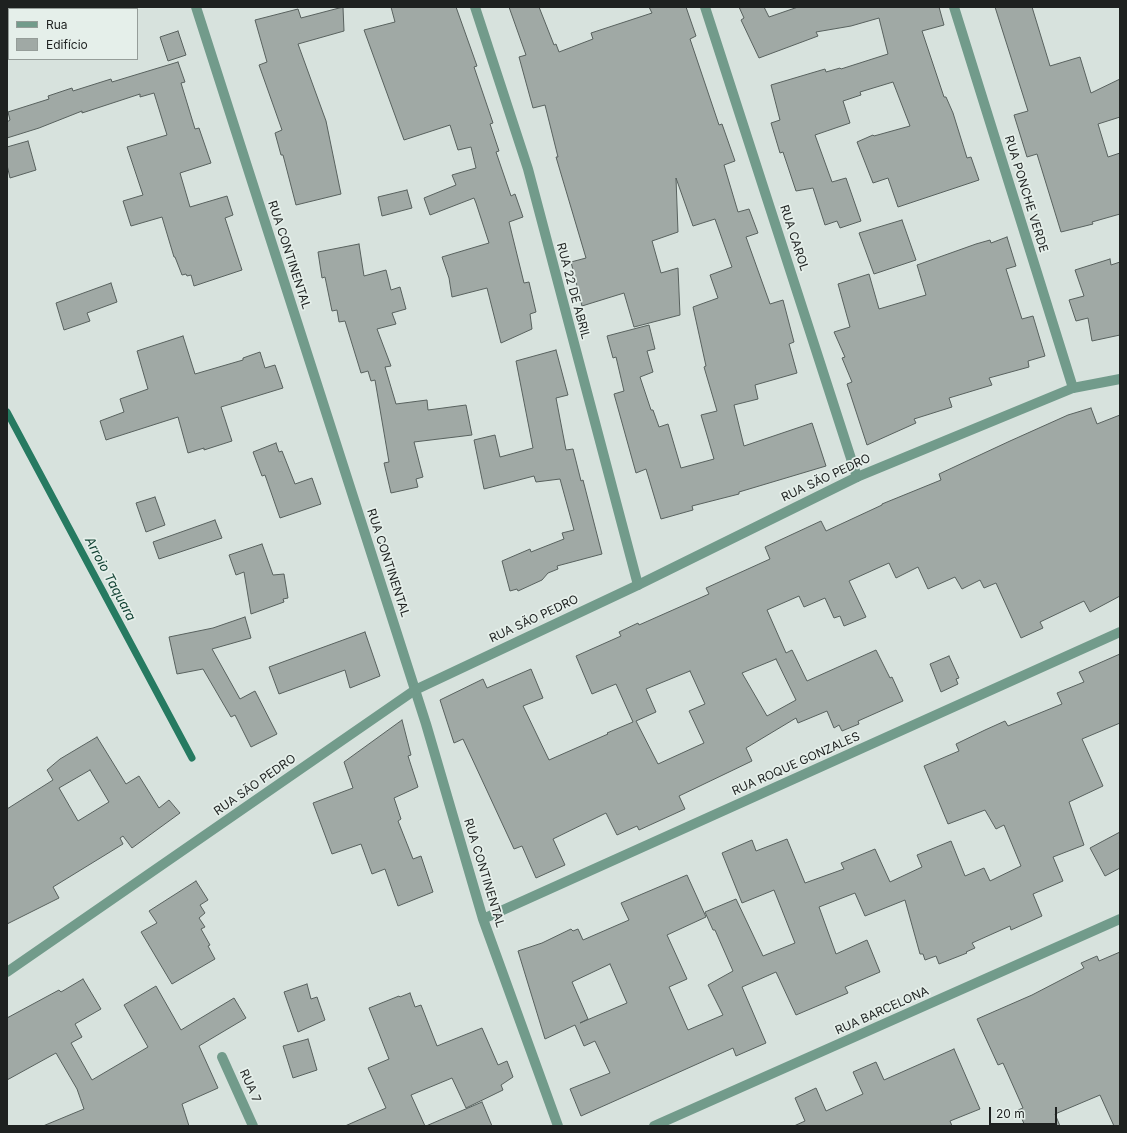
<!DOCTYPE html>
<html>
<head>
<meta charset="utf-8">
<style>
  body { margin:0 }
  #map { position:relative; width:1127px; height:1133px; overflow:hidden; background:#d7e2dd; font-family:Inter,sans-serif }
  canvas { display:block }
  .frame { position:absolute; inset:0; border:8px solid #1e2120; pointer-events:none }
  .legend { position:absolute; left:8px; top:8px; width:130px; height:52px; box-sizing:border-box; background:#e5efea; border:1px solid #959d99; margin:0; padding:5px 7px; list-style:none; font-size:12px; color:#1e2120 }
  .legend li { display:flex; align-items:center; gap:8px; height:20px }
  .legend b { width:20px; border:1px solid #959d99 }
  .scale { position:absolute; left:989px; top:1107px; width:68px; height:18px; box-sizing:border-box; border:2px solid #1e2120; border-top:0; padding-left:5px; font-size:12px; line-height:14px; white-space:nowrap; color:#1e2120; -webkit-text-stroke:3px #e5efea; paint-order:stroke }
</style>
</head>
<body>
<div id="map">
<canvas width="1127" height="1133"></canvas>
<div class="frame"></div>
<ul class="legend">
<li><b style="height:5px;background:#729b8b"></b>Rua</li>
<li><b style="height:11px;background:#a0a9a5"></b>Edifício</li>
</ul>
<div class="scale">20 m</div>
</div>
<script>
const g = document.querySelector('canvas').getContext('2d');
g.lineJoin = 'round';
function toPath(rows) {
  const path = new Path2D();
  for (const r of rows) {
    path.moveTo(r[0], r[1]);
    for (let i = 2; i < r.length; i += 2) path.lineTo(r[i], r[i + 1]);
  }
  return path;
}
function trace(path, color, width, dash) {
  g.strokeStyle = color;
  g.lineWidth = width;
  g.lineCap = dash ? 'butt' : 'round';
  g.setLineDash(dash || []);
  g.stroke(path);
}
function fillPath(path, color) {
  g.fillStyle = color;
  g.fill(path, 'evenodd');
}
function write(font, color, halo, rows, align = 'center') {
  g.font = font + ' Inter,sans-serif';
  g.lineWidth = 3.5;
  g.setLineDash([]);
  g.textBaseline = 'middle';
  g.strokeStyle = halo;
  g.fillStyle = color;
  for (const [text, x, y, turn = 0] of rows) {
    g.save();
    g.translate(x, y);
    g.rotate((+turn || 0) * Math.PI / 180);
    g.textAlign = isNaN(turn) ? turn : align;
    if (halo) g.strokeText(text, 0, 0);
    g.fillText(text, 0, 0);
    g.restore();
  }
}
trace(toPath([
  [7,412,192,758]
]), '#267a61', 7);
const building = toPath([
  [343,7,344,31,298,44,326,121,341,194,296,205,283,155,281,155,275,133,282,130,259,65,267,62,255,20,298,9,301,18,343,7],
  [391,7,456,7,477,66,474,67,493,123,490,124,499,151,496,152,511,196,515,194,523,217,509,222,524,283,529,282,536,312,530,314,532,329,501,343,487,288,452,297,449,278,442,257,489,243,476,203,474,198,430,215,424,198,456,185,452,175,476,168,471,147,458,150,450,125,404,140,364,30,395,22,391,7],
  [509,7,539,7,554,45,556,44,559,52,593,39,591,33,652,13,649,7,686,7,696,36,690,39,719,125,722,124,735,161,724,165,738,212,749,209,758,233,746,237,770,304,783,300,794,342,789,344,797,373,755,385,758,399,734,405,744,446,812,423,826,466,739,492,739,494,692,506,693,510,661,519,646,469,636,473,614,394,624,391,616,357,613,358,607,336,649,325,655,349,647,351,653,372,640,377,651,410,653,410,659,427,668,424,681,468,714,459,701,415,717,411,704,367,706,366,693,307,718,298,710,275,732,267,715,219,693,226,676,178,678,232,652,241,661,273,678,268,680,315,634,327,624,293,582,306,571,262,586,258,556,157,558,157,545,105,533,108,519,57,526,55,509,7],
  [739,7,764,7,769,17,798,7,939,7,944,25,922,31,944,97,946,97,953,113,967,158,971,157,979,180,898,207,888,178,873,183,857,142,873,135,874,136,910,126,893,82,860,92,861,95,843,101,850,123,815,135,832,182,846,178,861,221,840,228,837,221,825,225,813,188,796,191,783,152,780,153,771,123,780,120,771,85,825,69,826,72,840,68,841,69,888,54,879,18,851,26,816,32,818,36,759,58,741,20,744,18,739,7],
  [995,7,1032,7,1050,66,1080,57,1091,93,1120,79,1120,117,1098,124,1108,157,1120,153,1120,214,1092,222,1093,224,1061,232,1037,154,1027,157,1014,115,1028,111,995,7],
  [178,31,186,55,168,61,160,37,178,31],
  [178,62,185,82,181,83,195,129,199,128,211,163,180,173,190,207,227,196,233,215,225,218,242,270,194,286,191,275,187,276,186,274,182,275,175,257,174,257,162,217,131,226,123,201,143,195,127,147,167,135,154,93,140,97,140,94,82,113,82,111,39,128,7,138,7,122,10,120,8,112,49,99,48,96,72,88,73,91,111,79,112,82,178,62],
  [28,141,36,170,10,178,7,165,7,147,28,141],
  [407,190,412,208,382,216,378,197,407,190],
  [902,220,916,260,874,274,859,233,902,220],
  [1007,237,1016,266,1006,269,1022,319,1033,316,1045,356,1028,361,1029,367,989,378,992,385,949,398,952,407,914,419,916,423,867,445,847,384,852,382,842,358,845,357,834,332,850,327,838,284,869,274,879,309,926,295,917,265,976,244,990,240,991,243,1007,237],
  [359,244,364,276,386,270,391,290,400,287,406,309,392,313,396,324,377,329,391,366,385,367,396,404,427,400,428,410,466,405,472,435,414,442,423,477,416,479,418,487,391,493,384,463,389,462,375,380,371,381,368,371,361,373,345,321,339,322,337,310,332,311,325,277,322,278,318,252,359,244],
  [1110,259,1111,265,1120,262,1120,335,1092,341,1088,318,1076,321,1069,300,1084,296,1075,270,1110,259],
  [111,283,117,302,87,313,90,321,64,330,56,303,111,283],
  [183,336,195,374,243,360,243,358,260,352,265,368,275,365,283,388,221,407,232,441,204,450,204,448,188,453,178,417,106,440,100,421,124,412,120,399,148,389,137,351,183,336],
  [556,350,568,395,556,398,566,450,573,449,581,481,583,480,602,554,557,566,558,569,548,573,542,580,518,591,517,589,510,591,502,561,530,549,531,552,564,539,562,533,574,530,560,479,536,482,534,476,484,489,474,440,495,435,500,457,533,448,516,361,556,350],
  [1091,408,1097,424,1120,415,1120,596,1090,612,1084,601,1040,622,1043,628,1021,638,996,583,984,588,980,580,962,589,955,577,928,589,918,567,896,578,889,563,849,581,866,617,844,626,840,616,834,618,825,598,804,607,799,596,767,610,786,653,792,650,807,681,876,650,890,678,892,677,903,701,858,721,859,724,842,731,839,725,834,728,827,711,798,723,796,718,746,748,752,761,679,796,685,809,639,830,637,826,617,835,606,813,553,839,565,865,536,878,522,846,514,849,463,739,454,743,440,700,483,679,487,688,531,669,543,698,523,706,549,760,608,734,607,733,633,722,616,684,592,694,576,656,621,636,619,632,638,623,639,625,709,594,706,588,770,559,765,547,821,521,826,531,882,505,882,504,941,480,939,474,1010,441,1068,415,1091,408],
  [776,659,796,700,767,716,742,673,776,659],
  [690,671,705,704,689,711,704,743,658,764,636,721,656,712,646,689,690,671],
  [276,443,279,452,282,451,295,484,312,478,321,504,280,518,265,475,262,476,253,452,276,443],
  [155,497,165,525,146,532,136,503,155,497],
  [215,520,222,538,159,559,153,542,215,520],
  [262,544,273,575,284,574,288,598,283,599,284,602,251,614,244,572,236,575,229,555,262,544],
  [245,617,251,638,212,649,240,699,255,691,277,734,251,747,235,715,231,717,203,669,177,674,169,637,213,628,245,617],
  [365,632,380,676,350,688,345,670,279,694,269,667,365,632],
  [1120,654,1120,723,1082,739,1103,786,1069,802,1084,845,1053,857,1063,881,1033,894,1042,916,1011,930,1010,926,972,943,975,948,966,952,967,953,939,964,936,956,925,960,923,954,920,954,905,900,865,916,855,893,819,907,836,954,867,940,880,972,845,987,848,993,796,1015,776,972,742,987,766,1043,736,1056,733,1048,581,1116,570,1089,610,1073,595,1041,584,1046,575,1025,545,1039,518,951,542,943,571,929,573,931,578,929,583,940,629,920,621,903,687,875,706,917,667,935,687,979,669,987,688,1030,723,1015,708,985,733,971,715,930,713,930,705,912,736,899,763,956,795,943,774,890,742,903,722,853,752,840,756,851,787,839,805,883,844,869,841,863,875,849,890,882,922,867,917,855,951,841,965,876,984,868,990,881,1021,866,1004,825,996,829,985,810,948,824,924,766,959,751,956,744,985,730,1005,721,1008,726,1062,704,1057,693,1084,682,1079,672,1120,654],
  [610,964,627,1003,580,1023,588,1019,572,982,610,964],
  [949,656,959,678,956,679,958,684,941,692,930,664,949,656],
  [402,720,411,755,408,756,418,787,394,798,401,819,398,821,413,859,421,856,433,892,398,906,385,869,372,874,361,844,332,854,313,803,353,788,344,762,402,720],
  [97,737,126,784,139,776,159,808,169,800,180,813,132,848,123,836,120,838,123,844,53,887,59,898,7,924,7,809,53,780,47,770,60,759,97,737],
  [90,770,109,802,78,821,59,788,90,770],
  [1120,832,1120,868,1105,876,1090,848,1120,832],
  [196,881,208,900,200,905,205,913,199,918,205,927,201,929,210,945,208,946,215,959,172,984,141,932,157,923,149,911,196,881],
  [1120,952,1120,1126,1114,1126,1100,1095,1055,1114,1060,1126,1025,1126,1018,1110,1023,1108,1003,1063,998,1065,977,1019,1032,995,1084,968,1081,963,1097,956,1099,961,1120,952],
  [83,979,101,1009,75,1024,82,1037,71,1043,92,1080,148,1047,124,1005,156,986,181,1030,234,998,246,1018,199,1046,218,1088,182,1104,189,1126,43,1126,84,1109,77,1089,56,1053,7,1080,7,1018,59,990,61,992,83,979],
  [307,984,311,999,317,997,325,1020,298,1032,284,992,307,984],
  [410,993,415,1007,421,1005,437,1046,482,1028,498,1065,507,1061,513,1077,501,1085,503,1090,466,1108,452,1078,411,1095,425,1126,345,1126,386,1108,368,1068,389,1059,369,1008,399,996,400,997,410,993],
  [308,1039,317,1070,293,1078,283,1046,308,1039],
  [954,1049,980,1109,950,1121,952,1126,794,1126,805,1121,795,1098,816,1088,826,1111,863,1094,853,1072,876,1062,884,1080,954,1049],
  [482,1102,492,1126,426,1126,482,1102]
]);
fillPath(building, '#a0a9a5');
trace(building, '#58615e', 1);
trace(toPath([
  [196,7,426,724,483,919,558,1126],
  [475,7,528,169,638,585],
  [705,7,857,477],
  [954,7,1073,388],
  [483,919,1120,632],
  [222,1057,253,1126],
  [654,1126,1120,919]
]), '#729b8b', 10);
trace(toPath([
  [7,972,415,690,638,585,857,477,1073,388,1120,379]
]), '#729b8b', 10);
write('12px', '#1e2120', '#e5efea', [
  ["RUA PONCHE VERDE",1026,194,73],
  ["RUA CAROL",794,238,72],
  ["RUA CONTINENTAL",289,255,72],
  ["RUA 22 DE ABRIL",573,291,75],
  ["RUA SÃO PEDRO",826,478,-25],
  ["RUA CONTINENTAL",388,563,72],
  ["RUA SÃO PEDRO",534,619,-25],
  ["RUA ROQUE GONZALES",796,764,-24],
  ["RUA SÃO PEDRO",255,785,-35],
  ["RUA CONTINENTAL",484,873,73],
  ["RUA BARCELONA",882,1011,-24],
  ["RUA 7",250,1086,66]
]);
write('italic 13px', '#0e3f30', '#e5efea', [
  ["Arroio Taquara",110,579,62]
]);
</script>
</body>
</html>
